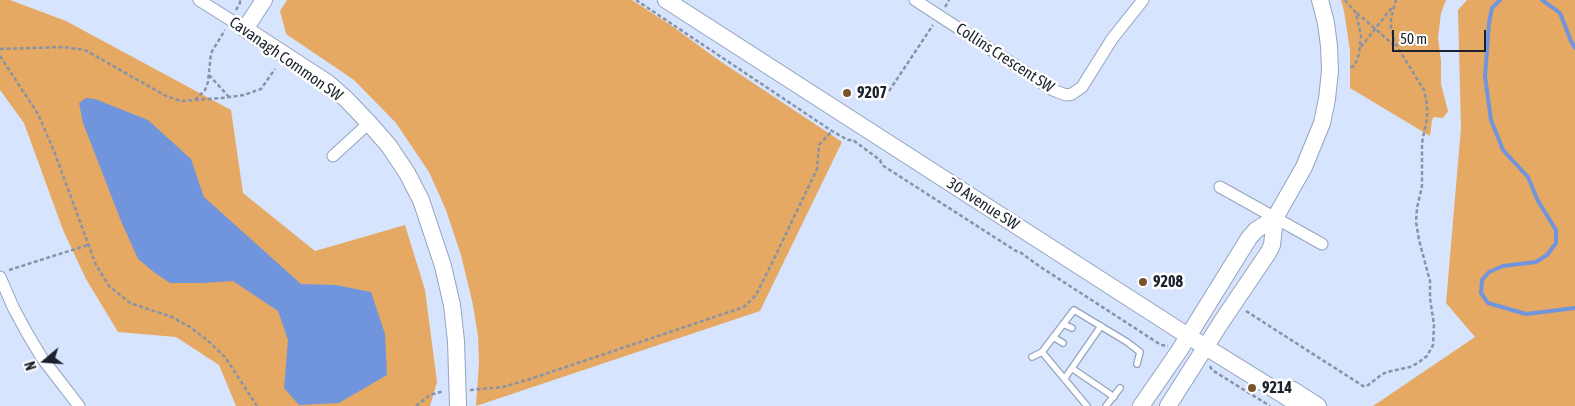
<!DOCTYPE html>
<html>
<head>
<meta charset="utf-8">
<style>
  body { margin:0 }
  #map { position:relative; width:1575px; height:406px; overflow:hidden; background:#d7e4fd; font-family:"Asap Condensed",sans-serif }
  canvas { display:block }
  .north { position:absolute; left:20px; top:336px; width:50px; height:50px; -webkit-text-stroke:4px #fff; paint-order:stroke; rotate:252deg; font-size:14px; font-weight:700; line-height:20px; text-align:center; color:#1c222d }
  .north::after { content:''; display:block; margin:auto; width:18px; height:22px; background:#1c222d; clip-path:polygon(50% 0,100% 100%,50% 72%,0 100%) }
  .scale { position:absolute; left:1392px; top:30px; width:94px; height:22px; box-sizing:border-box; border:2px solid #1c222d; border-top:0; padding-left:6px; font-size:15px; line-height:18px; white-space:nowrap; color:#1c222d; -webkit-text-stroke:4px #fff; paint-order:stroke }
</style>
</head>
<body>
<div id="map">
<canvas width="1575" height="406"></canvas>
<div class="north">N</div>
<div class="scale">50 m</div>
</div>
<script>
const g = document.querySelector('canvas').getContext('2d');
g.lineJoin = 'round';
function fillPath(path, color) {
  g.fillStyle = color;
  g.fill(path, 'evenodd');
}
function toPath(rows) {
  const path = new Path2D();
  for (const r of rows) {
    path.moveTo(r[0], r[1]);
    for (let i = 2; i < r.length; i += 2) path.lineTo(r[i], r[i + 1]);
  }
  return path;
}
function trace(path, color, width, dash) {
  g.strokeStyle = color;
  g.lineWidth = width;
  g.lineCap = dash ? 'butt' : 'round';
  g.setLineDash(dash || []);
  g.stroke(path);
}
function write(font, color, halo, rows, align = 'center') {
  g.font = font + ' "Asap Condensed",sans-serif';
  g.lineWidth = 5;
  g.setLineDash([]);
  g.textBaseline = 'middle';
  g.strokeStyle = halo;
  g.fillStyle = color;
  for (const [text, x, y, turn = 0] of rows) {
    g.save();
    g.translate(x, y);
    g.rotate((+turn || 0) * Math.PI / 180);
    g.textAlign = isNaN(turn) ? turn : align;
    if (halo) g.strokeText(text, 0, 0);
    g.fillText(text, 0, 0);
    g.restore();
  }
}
fillPath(toPath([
  [0,0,10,0,66,21,231,110,243,193,315,251,405,225,425,290,437,382,430,406,236,406,219,365,176,337,118,332,86,279,63,230,24,123,0,90],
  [287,0,632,0,672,26,717,59,842,142,760,311,476,406,479,362,478,336,473,305,461,255,446,210,429,172,396,123,354,80,286,34,280,11],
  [1341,0,1446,0,1441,13,1438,38,1441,61,1441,84,1448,111,1443,118,1434,117,1432,120,1430,136,1350,88,1350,51,1344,11],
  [1467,0,1575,0,1575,406,1373,406,1475,337,1446,303,1461,128,1458,10]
]), '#e5a963');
fillPath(toPath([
  [86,98,95,99,148,120,191,159,204,197,301,284,336,285,371,292,385,334,387,375,339,403,299,405,284,388,288,340,278,311,233,281,202,283,170,283,155,273,138,259,121,221,83,123,79,103]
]), '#7195dc');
trace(toPath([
  [1500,0,1492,8,1489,23,1485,76,1491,120,1503,150,1528,177,1538,201,1556,230,1556,243,1547,255,1536,262,1503,266,1489,272,1482,280,1481,293,1488,303,1526,314,1575,308],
  [1542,0,1560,13,1571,41,1575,48]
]), '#7195dc', 4);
const lane = toPath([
  [1063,324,1072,328],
  [1053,337,1063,343],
  [1032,357,1042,352],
  [1073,369,1114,397],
  [1065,378,1101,326],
  [1087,406,1042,352,1074,310,1127,342,1140,352,1137,364],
  [1106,406,1120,388]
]);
const street = toPath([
  [199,0,245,29],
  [915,0,1053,90,1066,95,1072,94,1082,87,1112,39,1143,0],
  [333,156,369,123],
  [1220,187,1322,244],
  [0,277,13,307,27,333,42,358,79,406]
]);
const secondary = toPath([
  [264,0,245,29,328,83,346,99,369,123,389,146,407,173,421,200,443,266,452,305,456,341,458,406],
  [666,0,1188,336,1301,406],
  [1293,390,1318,406],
  [1141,406,1179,351,1249,238,1256,230,1275,218,1304,167,1322,123,1327,99,1330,71,1329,46,1326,23,1320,0],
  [1168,406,1222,321,1268,253,1272,245,1275,218]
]);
trace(lane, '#94a3c0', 8);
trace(street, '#94a3c0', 13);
trace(secondary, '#94a3c0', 18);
trace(toPath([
  [636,0,832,131,848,140,853,140,880,160,882,165,1016,251,1020,252,1039,266,1161,345,1168,346],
  [1345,0,1356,13,1361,35,1359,54,1355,65,1349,69],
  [945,7,949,0],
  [236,10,240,3,240,0],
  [1357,13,1396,47],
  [1361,47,1393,6],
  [0,49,63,47,85,50,166,96,181,101,222,98,244,95,261,89,275,69],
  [0,56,38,114,54,151,96,265,109,286,130,303,172,317,190,327,207,340,225,357,257,406],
  [209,75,229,97],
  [889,91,933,25],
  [195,100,205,90,208,82,211,53,225,30],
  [9,270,88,245],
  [1246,311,1363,386,1367,386,1381,375,1387,372,1410,367,1418,363,1427,356,1433,345,1434,325,1430,298,1430,281,1419,240,1416,222,1417,208,1422,186,1422,143,1427,118,1427,104,1424,90,1395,43,1391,28,1391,18,1396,0],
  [1210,366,1212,370,1270,406],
  [470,390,503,387,530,379,744,307,756,295,771,265,817,169,819,145,832,131],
  [416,406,430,395,444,391]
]), '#8993a6', 2.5, [4, 2.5]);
trace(lane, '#fff', 5.5);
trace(street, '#fff', 11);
trace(secondary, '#fff', 16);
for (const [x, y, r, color] of [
  [847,93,5,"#78552d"],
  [1143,282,5,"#78552d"],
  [1252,388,5,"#78552d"]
]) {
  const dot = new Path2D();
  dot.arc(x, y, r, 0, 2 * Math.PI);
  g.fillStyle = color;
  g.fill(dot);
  trace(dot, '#fff', 2);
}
write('16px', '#1c222d', '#fff', [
  ["Collins Crescent SW",1005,58,33],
  ["Cavanagh Common SW",286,59,35],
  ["30 Avenue SW",983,204,33]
]);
write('bold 16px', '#1c222d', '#fff', [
  ["9207",857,93],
  ["9208",1153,282],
  ["9214",1262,388]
], 'left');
</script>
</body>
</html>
